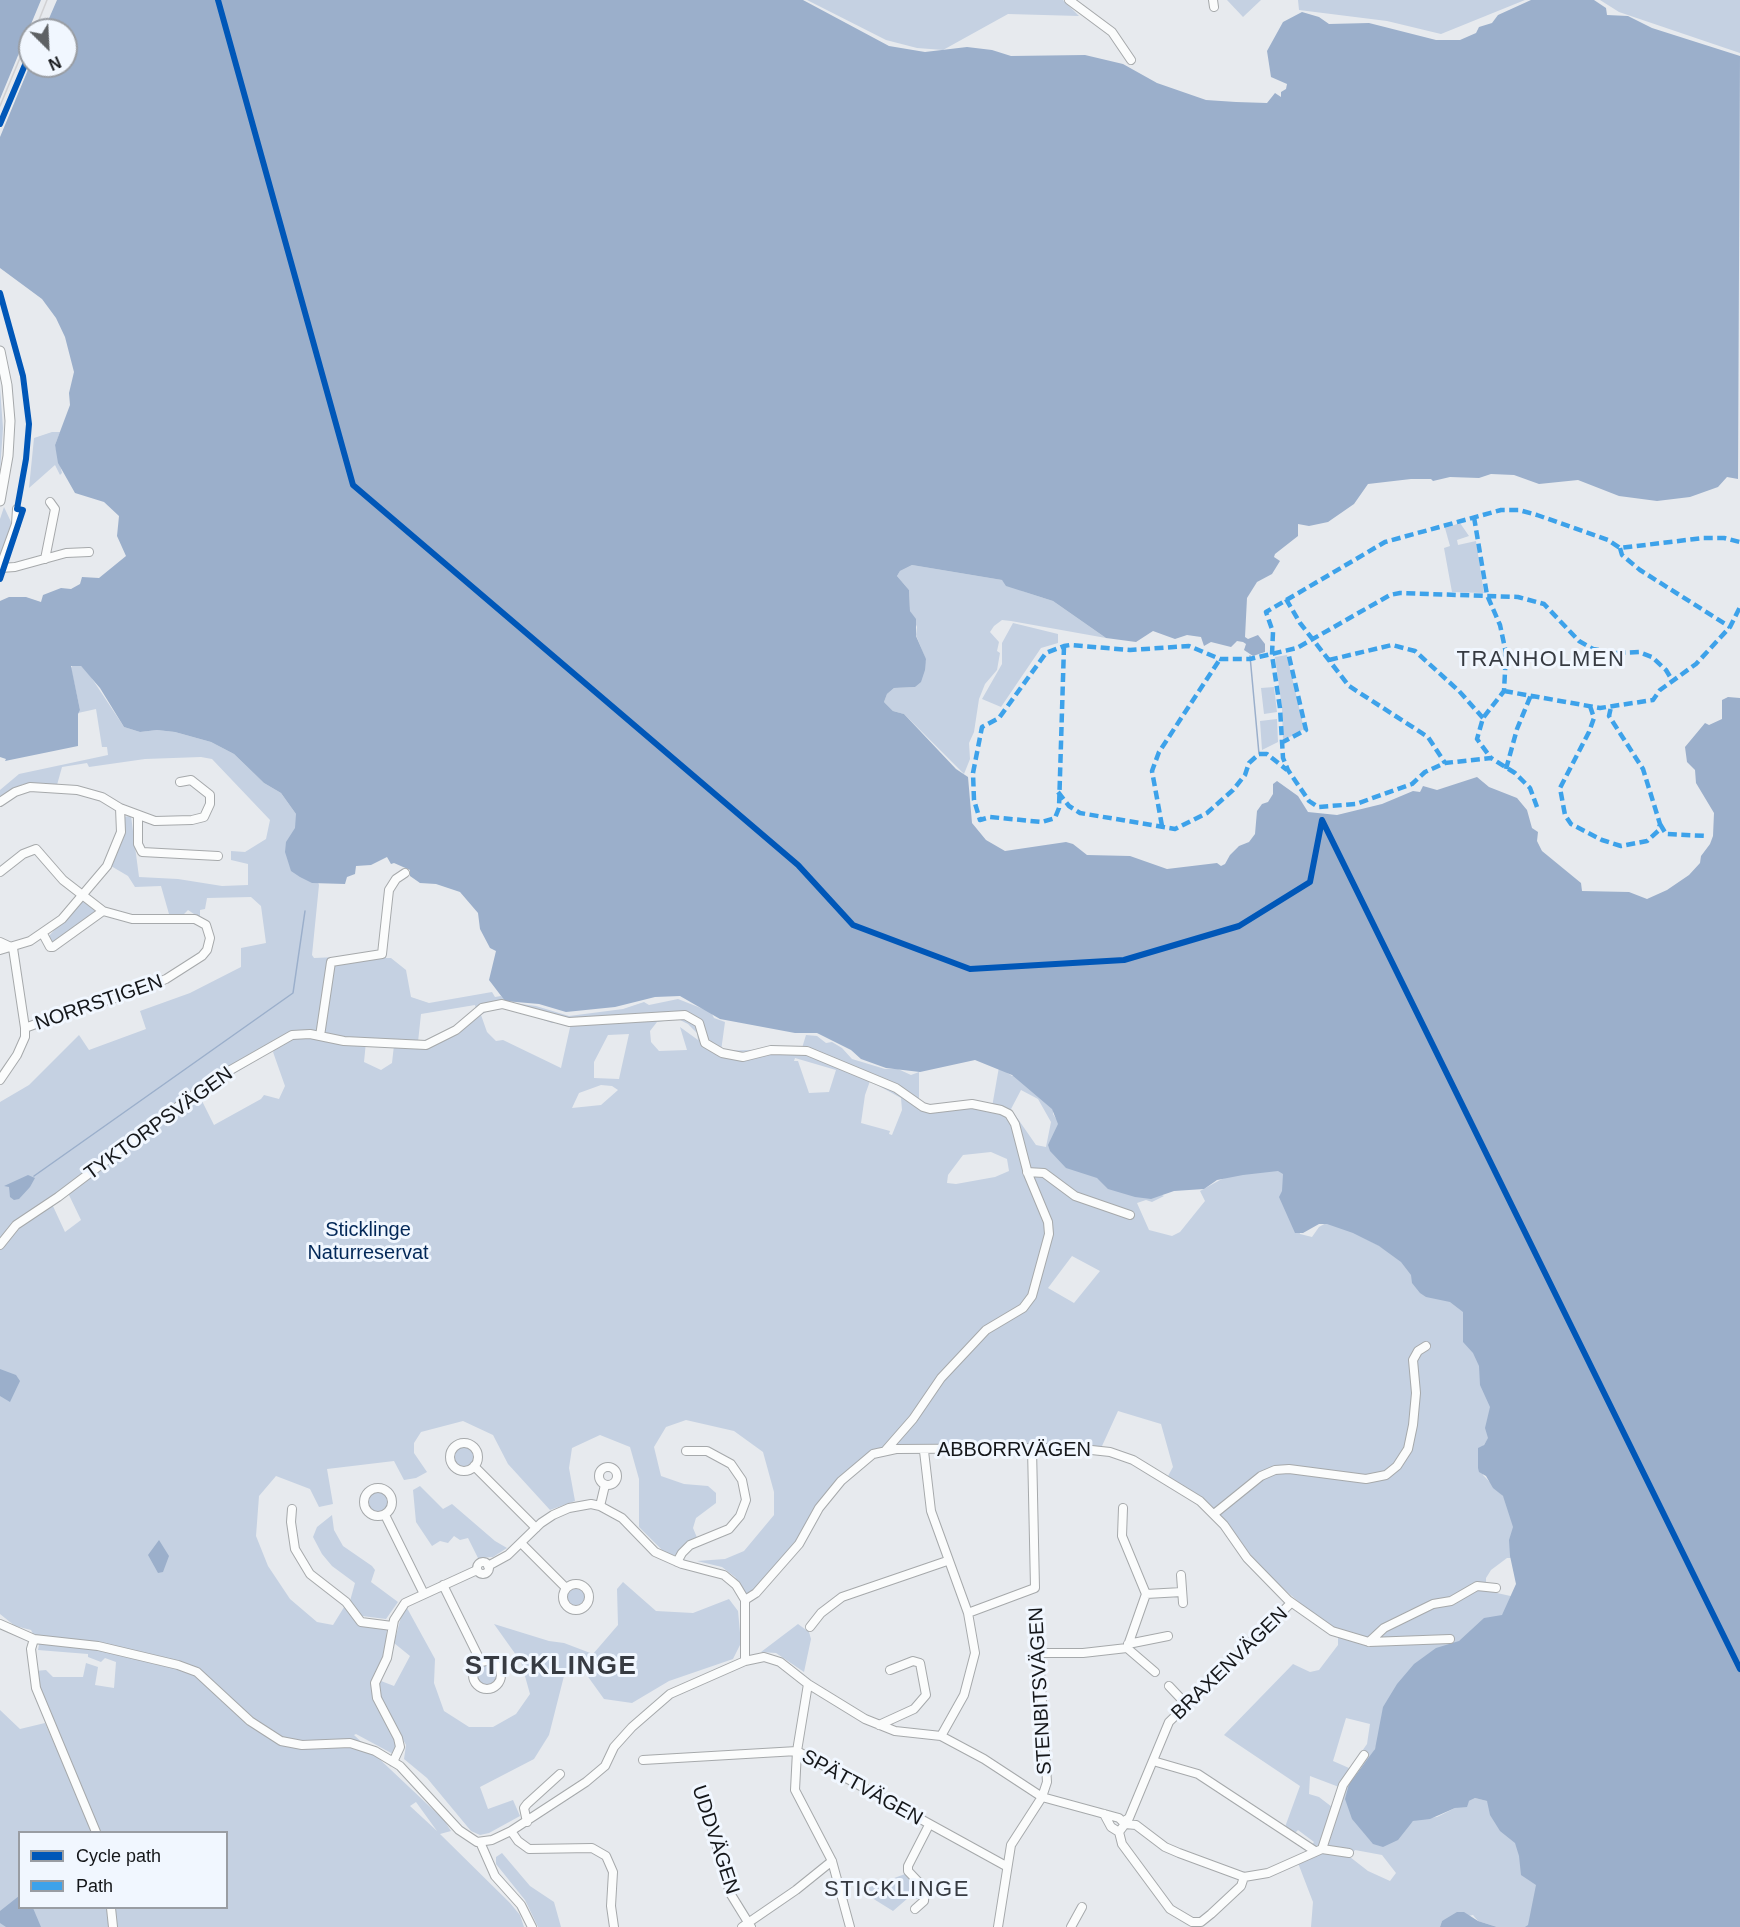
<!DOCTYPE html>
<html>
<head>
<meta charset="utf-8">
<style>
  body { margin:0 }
  #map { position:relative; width:1740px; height:1927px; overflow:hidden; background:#e7eaee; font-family:Arial,sans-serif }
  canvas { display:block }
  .legend { position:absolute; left:18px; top:1831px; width:210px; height:78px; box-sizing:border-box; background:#f1f7ff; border:2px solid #999da3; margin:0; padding:8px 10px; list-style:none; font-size:18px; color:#15171a }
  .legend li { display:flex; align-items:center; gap:12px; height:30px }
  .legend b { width:30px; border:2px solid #999da3 }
  .north { position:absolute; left:18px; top:18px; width:60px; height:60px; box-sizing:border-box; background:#f1f7ff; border:2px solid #999da3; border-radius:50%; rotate:156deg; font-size:16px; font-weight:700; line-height:24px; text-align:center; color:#15171a }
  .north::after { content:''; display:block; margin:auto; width:21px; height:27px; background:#5e6164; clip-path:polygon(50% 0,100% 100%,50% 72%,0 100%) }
</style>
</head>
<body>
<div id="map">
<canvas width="1740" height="1927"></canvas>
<ul class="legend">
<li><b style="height:8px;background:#0057b8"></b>Cycle path</li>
<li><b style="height:8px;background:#3da2ea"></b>Path</li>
</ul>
<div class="north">N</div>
</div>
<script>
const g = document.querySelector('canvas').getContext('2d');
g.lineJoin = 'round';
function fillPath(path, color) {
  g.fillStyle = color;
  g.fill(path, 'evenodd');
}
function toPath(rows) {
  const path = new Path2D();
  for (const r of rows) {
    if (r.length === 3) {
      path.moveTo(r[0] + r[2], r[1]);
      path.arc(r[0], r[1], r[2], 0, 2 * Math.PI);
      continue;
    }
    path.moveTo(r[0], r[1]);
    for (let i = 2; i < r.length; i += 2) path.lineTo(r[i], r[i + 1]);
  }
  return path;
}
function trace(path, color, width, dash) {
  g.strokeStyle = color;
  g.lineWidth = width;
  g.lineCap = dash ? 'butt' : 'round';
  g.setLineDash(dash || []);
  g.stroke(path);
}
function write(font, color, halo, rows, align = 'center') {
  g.font = font + ' Arial,sans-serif';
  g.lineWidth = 6;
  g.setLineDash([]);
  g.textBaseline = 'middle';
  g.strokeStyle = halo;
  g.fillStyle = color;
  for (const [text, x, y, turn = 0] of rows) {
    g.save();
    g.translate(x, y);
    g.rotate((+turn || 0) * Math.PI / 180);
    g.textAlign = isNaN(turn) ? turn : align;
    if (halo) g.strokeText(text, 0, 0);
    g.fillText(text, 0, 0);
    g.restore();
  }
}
fillPath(toPath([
  [807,0,1063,0,1079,16,1008,14,943,50,917,48,886,40],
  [1227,0,1261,0,1243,17],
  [1298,0,1525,0,1441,34,1387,21,1299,10],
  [1600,0,1740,0,1740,53,1619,12],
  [0,388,3,428,0,471],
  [52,432,60,432,55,445,62,473,60,475,55,465,29,488,34,438],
  [4,507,12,524,0,557,0,519],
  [1460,523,1469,536,1457,540,1458,545,1476,541,1484,593,1452,592,1444,548,1450,546,1445,528],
  [912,565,1002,580,1022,591,1053,601,1106,638,1011,621,1002,620,994,626,990,632,999,642,997,651,1000,653,997,670,985,684,979,699,974,732,969,743,970,759,964,774,904,714,893,711,884,702,887,694,894,688,915,687,926,660,916,635,917,627,910,611,909,590,897,576,900,571],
  [1013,623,1058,634,1058,643,1041,648,1001,707,982,699,1002,664,1002,643],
  [1287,655,1304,729,1283,741,1282,708,1275,657],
  [73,665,81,666,91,677,124,727,140,732,157,730,175,732,211,742,234,754,264,783,281,793,296,814,319,885,312,955,314,958,386,955,386,958,391,958,406,970,411,997,429,1003,492,992,495,997,501,996,506,1002,536,1006,569,1016,623,1009,644,1002,649,1005,678,999,711,1012,714,1018,725,1022,721,1051,802,1048,806,1035,817,1036,826,1043,832,1042,842,1048,852,1059,885,1069,898,1069,911,1075,919,1072,919,1100,931,1107,992,1107,999,1067,1012,1076,1016,1076,1053,1107,1053,1114,1060,1125,1056,1144,1164,1196,1152,1202,1146,1200,1137,1203,1149,1230,1172,1236,1180,1232,1205,1201,1200,1191,1220,1180,1232,1175,1283,1169,1300,1234,1312,1237,1319,1227,1326,1223,1344,1227,1398,1256,1438,1298,1454,1302,1466,1313,1469,1345,1476,1350,1486,1396,1491,1404,1489,1438,1479,1451,1483,1475,1505,1498,1515,1526,1512,1558,1507,1558,1491,1570,1486,1578,1486,1586,1488,1591,1515,1597,1503,1615,1378,1741,1373,1754,1354,1775,1355,1820,1370,1840,1418,1819,1437,1817,1475,1798,1487,1801,1517,1840,1540,1882,1530,1927,1497,1927,1478,1921,1473,1915,1442,1921,1440,1927,1311,1927,1313,1902,1298,1863,1314,1842,1298,1830,1294,1834,1285,1827,1300,1786,1224,1735,1293,1664,1310,1672,1319,1670,1338,1645,1338,1636,1262,1570,1226,1522,1204,1500,1168,1476,1173,1467,1161,1424,1118,1411,1102,1446,884,1447,868,1454,848,1470,796,1545,752,1593,746,1594,735,1577,722,1567,697,1561,725,1559,744,1551,774,1515,774,1492,763,1452,734,1431,686,1420,666,1427,654,1447,661,1476,684,1484,708,1486,716,1493,716,1503,696,1518,693,1528,698,1540,674,1556,663,1551,639,1527,639,1479,630,1447,600,1435,572,1448,569,1468,575,1501,550,1510,508,1464,493,1435,463,1421,421,1432,414,1443,414,1453,427,1472,416,1478,404,1480,394,1461,327,1469,333,1504,319,1507,310,1489,276,1476,259,1496,256,1536,268,1566,290,1599,317,1622,333,1625,346,1604,357,1622,387,1628,385,1650,372,1685,395,1737,396,1750,393,1754,356,1734,354,1735,444,1820,451,1831,440,1834,510,1903,520,1915,524,1927,0,1927,0,1710,20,1729,45,1723,69,1777,35,1671,46,1670,53,1677,83,1677,86,1663,98,1667,95,1685,114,1688,116,1662,105,1658,101,1662,88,1657,88,1654,38,1650,39,1645,31,1630,15,1626,0,1614,0,1102,29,1085,79,1035,89,1050,146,1029,140,1011,190,993,241,967,241,948,266,943,261,906,251,897,207,898,205,909,200,910,200,918,188,910,183,915,169,914,161,886,135,887,128,876,111,866,124,837,122,817,131,816,139,877,178,879,222,886,248,885,248,864,231,860,231,851,245,852,266,839,270,820,212,759,201,757,145,759,89,767,87,763,62,767,57,785,23,784,0,798,0,790,19,774,108,755,107,747,102,747,96,709,78,713,80,710,71,668],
  [475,1005,476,1009,444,1035,434,1041,418,1042,421,1014],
  [492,1009,512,1009,552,1023,571,1023,561,1068,503,1040,496,1041,487,1032,481,1015,473,1019],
  [678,1019,688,1024,697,1033,698,1040,680,1027,687,1050,659,1051,651,1042,650,1031,657,1022],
  [629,1034,619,1079,594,1078,594,1062,608,1035],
  [366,1042,394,1045,392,1063,381,1070,364,1062],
  [275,1049,273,1052,285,1086,279,1099,264,1095,261,1099,214,1125,199,1095],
  [795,1058,836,1070,829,1092,809,1093,798,1061,794,1061],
  [870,1081,901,1098,902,1110,892,1135,889,1134,890,1131,861,1123,865,1095],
  [601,1085,612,1086,618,1090,601,1105,572,1108,579,1093],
  [1021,1090,1038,1099,1051,1122,1046,1147,1036,1145,1011,1109],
  [991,1152,1007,1159,1009,1171,995,1177,956,1184,947,1183,948,1175,963,1155],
  [68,1193,81,1220,65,1232,52,1204],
  [1072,1256,1100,1271,1074,1303,1048,1288],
  [1346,1718,1370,1724,1367,1744,1348,1771,1349,1768,1333,1761],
  [1310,1776,1339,1787,1332,1807,1319,1797,1309,1794],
  [416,1802,437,1831,410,1806],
  [20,1832,226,1832,226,1908,20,1908],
  [1355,1850,1382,1855,1396,1873,1390,1881,1368,1871,1350,1857],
  [1274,687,1277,712,1264,714,1261,688],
  [1277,719,1278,742,1262,750,1260,721],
  [82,900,95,911,70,934,52,944,48,937],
  [464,1456,11],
  [420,1486,443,1509,452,1504,495,1541,507,1548,493,1557,478,1558,468,1538,460,1540,454,1536,448,1543,440,1541,432,1546,416,1522,413,1490],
  [378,1502,11],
  [332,1515,334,1530,343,1546,372,1566,375,1570,371,1582,398,1602,386,1619,362,1616,355,1611,350,1601,355,1583,332,1566,322,1554,313,1537,317,1527],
  [623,1582,656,1611,693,1613,729,1599,738,1611,741,1643,733,1659,669,1681,632,1703,604,1699,581,1667,564,1676,549,1735,534,1759,480,1787,488,1809,513,1800,520,1816,489,1833,480,1835,471,1831,427,1778,404,1759,406,1745,381,1698,378,1688,381,1681,394,1686,410,1656,394,1643,401,1617,407,1608,435,1659,434,1683,444,1711,469,1727,493,1727,516,1714,530,1694,521,1662,494,1624,549,1641,564,1643,593,1654,618,1625,617,1589],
  [576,1597,11],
  [798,1624,809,1632,811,1639,804,1672,776,1653,761,1652],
  [487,1675,11],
  [502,1853,530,1886,554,1902,561,1927,538,1927,525,1900,496,1864,496,1857],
  [905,1874,920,1888,919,1899,908,1898,893,1911,864,1893,865,1889]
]), '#c5d1e2');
fillPath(toPath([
  [0,0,803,0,889,46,925,52,967,47,992,50,1011,56,1085,55,1123,64,1157,83,1206,100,1236,102,1267,103,1275,93,1281,97,1281,92,1286,89,1287,84,1271,77,1267,51,1283,22,1302,12,1319,17,1329,24,1369,23,1436,40,1460,40,1476,33,1479,27,1492,23,1498,15,1531,0,1594,0,1606,8,1607,15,1628,16,1652,28,1740,56,1738,479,1727,477,1718,487,1690,497,1657,501,1619,496,1578,480,1539,484,1514,475,1491,474,1479,478,1450,477,1433,481,1431,479,1411,479,1368,484,1354,504,1328,522,1309,526,1298,524,1298,536,1275,554,1274,557,1280,561,1272,574,1257,582,1247,598,1245,637,1248,639,1258,635,1265,644,1265,652,1253,656,1244,650,1246,644,1243,642,1237,641,1231,647,1211,642,1204,646,1201,637,1187,635,1175,639,1153,631,1136,642,1106,638,1053,601,1006,586,1002,580,912,565,900,571,897,576,909,590,910,611,916,619,916,636,926,659,925,670,921,682,915,687,894,688,887,694,884,702,893,711,904,714,956,769,968,777,972,823,986,840,1005,851,1066,842,1073,844,1087,855,1130,856,1167,869,1217,863,1221,866,1225,864,1230,855,1239,846,1249,842,1255,834,1257,811,1262,804,1268,802,1273,794,1273,784,1277,781,1298,796,1308,812,1337,815,1382,804,1413,791,1420,792,1423,786,1437,790,1477,777,1489,787,1517,798,1527,810,1532,828,1538,832,1537,841,1542,851,1581,883,1582,891,1629,892,1647,899,1667,890,1689,875,1700,863,1701,856,1710,844,1713,836,1714,813,1696,783,1695,770,1687,762,1685,747,1705,723,1709,725,1722,719,1722,700,1728,697,1740,698,1740,1927,1525,1927,1528,1925,1536,1885,1521,1875,1519,1856,1515,1843,1500,1831,1490,1815,1487,1801,1475,1798,1469,1801,1467,1807,1455,1808,1430,1819,1413,1821,1398,1840,1383,1847,1373,1844,1352,1819,1345,1799,1349,1784,1375,1749,1383,1707,1397,1684,1414,1664,1436,1648,1459,1641,1484,1618,1502,1615,1516,1584,1510,1556,1509,1540,1513,1527,1503,1496,1493,1488,1486,1476,1479,1472,1478,1468,1478,1448,1484,1445,1488,1438,1485,1428,1490,1407,1480,1385,1479,1366,1473,1353,1463,1342,1463,1312,1450,1302,1426,1297,1420,1293,1412,1283,1411,1275,1401,1262,1379,1246,1353,1233,1327,1224,1319,1224,1303,1233,1295,1233,1279,1197,1282,1191,1283,1174,1278,1171,1243,1175,1217,1180,1204,1189,1174,1191,1151,1199,1135,1197,1108,1189,1097,1178,1066,1168,1050,1151,1048,1145,1058,1124,1052,1109,1012,1075,975,1060,920,1072,886,1068,861,1059,851,1050,817,1033,795,1033,720,1019,680,996,655,997,615,1007,566,1012,539,1004,505,1001,489,980,496,951,490,948,480,929,478,913,460,892,436,884,420,883,410,876,410,870,394,863,391,864,387,857,371,865,356,866,355,874,347,877,345,884,312,883,300,877,291,871,285,852,286,842,295,828,296,814,281,793,264,783,234,754,211,742,175,732,157,730,140,732,124,727,100,688,81,666,71,666,80,710,78,714,78,746,5,761,6,759,0,757,0,601,9,597,26,597,41,602,43,595,61,588,71,589,80,584,82,577,99,578,126,556,117,536,119,516,104,502,75,493,58,463,55,445,70,405,69,393,74,372,65,337,56,318,42,299,0,268],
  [30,30,66,30,66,66,30,66],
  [28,1175,35,1178,30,1187,19,1199,14,1200,10,1197,9,1187,4,1186],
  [0,1369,16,1375,20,1381,10,1402,0,1396],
  [159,1540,169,1556,163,1572,158,1573,148,1555],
  [19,1896,20,1908,33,1908,41,1927,6,1927,0,1923,0,1911],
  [1457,1912,1464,1912,1478,1921,1497,1927,1440,1927,1442,1921]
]), '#9bafcb');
fillPath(toPath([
  [41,0,57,0,44,30,30,30,30,65,0,137,0,99]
]), '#e7eaee');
trace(toPath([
  [1250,656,1259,754],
  [34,1176,293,993,305,911]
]), '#9bafcb', 1.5);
trace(toPath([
  [218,0,353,485,798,865,853,925,970,969,1124,960,1239,926,1310,882,1322,820,1740,1669]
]), '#042959', 1.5, [8, 6]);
const minor = toPath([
  [1069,0,1112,32,1131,60],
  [1213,0,1214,7],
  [17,509,16,524,0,568,15,567,66,553,89,552],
  [45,559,55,509,50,502],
  [0,802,15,792,30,787,77,790,102,797,120,808,121,832,107,866,62,919,30,941,0,950],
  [120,808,155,821,192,820,204,817,210,804,210,795,191,780,180,782],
  [138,816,138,844,142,852,218,856],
  [0,872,23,854,36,849,63,880,103,911,132,919,195,919,206,925,210,938,207,950,202,956,166,979,130,994,73,1010,25,1028,25,1037,17,1055,0,1080],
  [43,934,50,947,53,947,103,911],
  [0,942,13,948,25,1028],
  [320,1036,331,962,382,954,389,890,396,879,405,873],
  [1027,1172,1044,1173,1075,1196,1130,1215],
  [0,1245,16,1225,58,1197,213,1080,292,1035,310,1034,344,1041,426,1045,456,1030,482,1008,502,1004,569,1022,685,1015,699,1023,705,1043,722,1053,743,1057,771,1050,807,1051,896,1088,923,1107,930,1109,972,1104,1001,1110,1009,1114,1015,1124,1028,1174,1048,1222,1049,1234,1032,1296,1023,1308,986,1330,941,1378,913,1419,885,1451],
  [464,1457,14],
  [924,1451,931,1511,968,1613,975,1653,964,1695,941,1736],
  [474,1466,536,1528],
  [608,1476,9],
  [378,1502,14],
  [600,1506,605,1485],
  [292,1509,291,1522,295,1549,310,1574,346,1602,361,1622,392,1626],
  [1214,1514,1261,1476,1275,1470,1289,1469,1366,1479,1386,1475,1397,1466,1408,1449,1413,1425,1416,1393,1413,1360,1418,1351,1426,1346],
  [385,1515,424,1594],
  [521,1543,566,1588],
  [677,1562,682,1553,690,1545,729,1529,740,1516,746,1500,742,1480,731,1464,707,1451,686,1451],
  [483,1568,6],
  [488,1566,508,1555,541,1523,553,1515,569,1508,591,1504,600,1506,622,1518,655,1552,682,1564,724,1575,736,1585,745,1600],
  [1181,1575,1183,1603],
  [576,1597,13],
  [443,1585,481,1662],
  [1146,1594,1182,1592],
  [968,1613,1035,1588,1032,1448],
  [0,1624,34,1639,98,1646,178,1665,197,1672,250,1721,281,1741,302,1745,350,1743,375,1751,400,1766,459,1830,477,1842,492,1840,511,1831,586,1782,605,1766,614,1747,632,1727,670,1694,745,1661,764,1657,780,1662,808,1684,865,1719,895,1731,941,1736,984,1759,1042,1797,1119,1818,1125,1824,1119,1832],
  [810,1627,821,1613,842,1597,947,1561],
  [34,1639,31,1649,36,1688,96,1832],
  [1369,1642,1384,1628,1433,1604,1451,1601,1477,1586,1496,1588],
  [1128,1644,1168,1636],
  [1127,1648,1155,1672],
  [1040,1653,1083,1653,1127,1648,1146,1594,1122,1536,1123,1508],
  [745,1661,745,1600,756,1593,799,1544,819,1508,841,1481,873,1454,896,1449,1073,1448,1110,1452,1133,1460,1200,1501,1224,1525,1247,1558,1288,1600,1332,1631,1369,1642,1450,1639],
  [487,1675,14],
  [808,1684,797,1751,795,1790,832,1861,850,1927],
  [1169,1686,1185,1703],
  [879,1725,914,1709,926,1695,920,1663,913,1661,890,1670],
  [643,1760,797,1751,1006,1866],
  [1153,1761,1198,1774,1315,1851],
  [393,1762,400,1747,398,1738,377,1698,375,1683,387,1658,394,1620,405,1603,477,1570],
  [707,1812,730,1893,751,1927],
  [1104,1814,1111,1827,1119,1832],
  [1124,1821,1129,1818,1169,1722,1291,1603],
  [527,1822,524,1808,527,1804,560,1774],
  [1125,1824,1136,1825,1165,1847,1179,1853,1244,1877,1268,1873,1322,1849,1349,1853],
  [511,1831,518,1841,529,1849,592,1848,606,1856,613,1872,611,1906,614,1927],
  [1119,1832,1122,1844,1170,1909,1192,1922,1201,1922,1211,1914,1241,1886,1244,1877],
  [480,1842,495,1876,521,1905,532,1927],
  [1322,1849,1343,1785,1364,1755],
  [111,1908,113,1927],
  [915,1909,924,1901,925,1889,908,1871,908,1866,929,1825],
  [742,1927,796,1890,832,1861],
  [998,1927,1011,1845,1042,1797,1047,1782,1037,1623],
  [1071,1927,1082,1907]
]);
const major = toPath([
  [0,351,7,385,10,421,8,456,0,501]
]);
trace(minor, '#a6a9ab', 10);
trace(major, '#a6a9ab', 11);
trace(minor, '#fbfcfc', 8);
trace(major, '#fbfcfc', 9);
trace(toPath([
  [35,30,47,0],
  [0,106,30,34]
]), '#d1d1d3', 1.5);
trace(toPath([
  [1474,517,1487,595,1500,625,1506,653,1504,691,1483,718,1477,739,1491,758],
  [1620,548,1622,555,1640,570,1730,627],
  [1286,599,1300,623,1349,686,1428,737,1445,763],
  [1064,646,1059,808,1055,818,1042,822,990,817,980,820,974,800,973,773,982,727,999,718,1046,653,1064,646,1070,645,1130,650,1189,646,1220,659,1250,659,1297,648,1390,595,1400,593,1518,597,1544,604,1579,641,1593,649,1615,653,1639,652,1652,657,1666,670,1672,680],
  [1329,660,1392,645,1415,651,1459,691,1483,718],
  [1504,691,1600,708,1653,700,1660,690,1696,664,1730,627,1740,607],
  [1590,706,1594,718,1589,732,1560,788,1565,815,1571,824,1602,840,1621,846,1647,841,1658,831,1660,824,1643,769,1609,716,1611,707],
  [1281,743,1306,730,1288,652],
  [1506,769,1517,729,1531,695],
  [1058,792,1069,806,1080,813,1175,829,1207,813,1233,790,1245,775,1249,763,1259,754,1267,754,1287,770],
  [1537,807,1530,788,1515,773,1491,758,1445,763,1425,772,1412,784,1356,804,1318,807,1309,801,1288,770,1283,758,1280,708,1272,655,1273,632,1266,612,1385,542,1501,510,1519,510,1537,515,1608,540,1620,548,1703,538,1724,538,1740,542],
  [1660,824,1666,834,1707,836],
  [1162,826,1152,771,1159,752,1220,659]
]), '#3da2ea', 4.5, [9, 4.5]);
trace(toPath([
  [218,0,353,485,798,865,853,925,970,969,1124,960,1239,926,1310,882,1322,820,1740,1669],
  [0,124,30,53],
  [0,293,23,376,29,424,26,459,17,509,23,510,0,579]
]), '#0057b8', 6);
write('20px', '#15171a', '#f1f7ff', [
  ["NORRSTIGEN",99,1003,-19],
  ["TYKTORPSVÄGEN",159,1124,-36],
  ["ABBORRVÄGEN",1014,1450],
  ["BRAXENVÄGEN",1230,1664,-44],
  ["STENBITSVÄGEN",1041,1691,-93],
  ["SPÄTTVÄGEN",862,1788,29],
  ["UDDVÄGEN",715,1840,72]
]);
write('20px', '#032858', '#f1f7ff', [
  ["Sticklinge",368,1230],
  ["Naturreservat",368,1253]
]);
g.letterSpacing = '1.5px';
write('22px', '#373b42', '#f1f7ff', [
  ["TRANHOLMEN",1541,660],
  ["STICKLINGE",897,1890]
]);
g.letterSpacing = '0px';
g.letterSpacing = '1.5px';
write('bold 26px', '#373b42', '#f1f7ff', [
  ["STICKLINGE",551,1667]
]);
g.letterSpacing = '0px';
</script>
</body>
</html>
